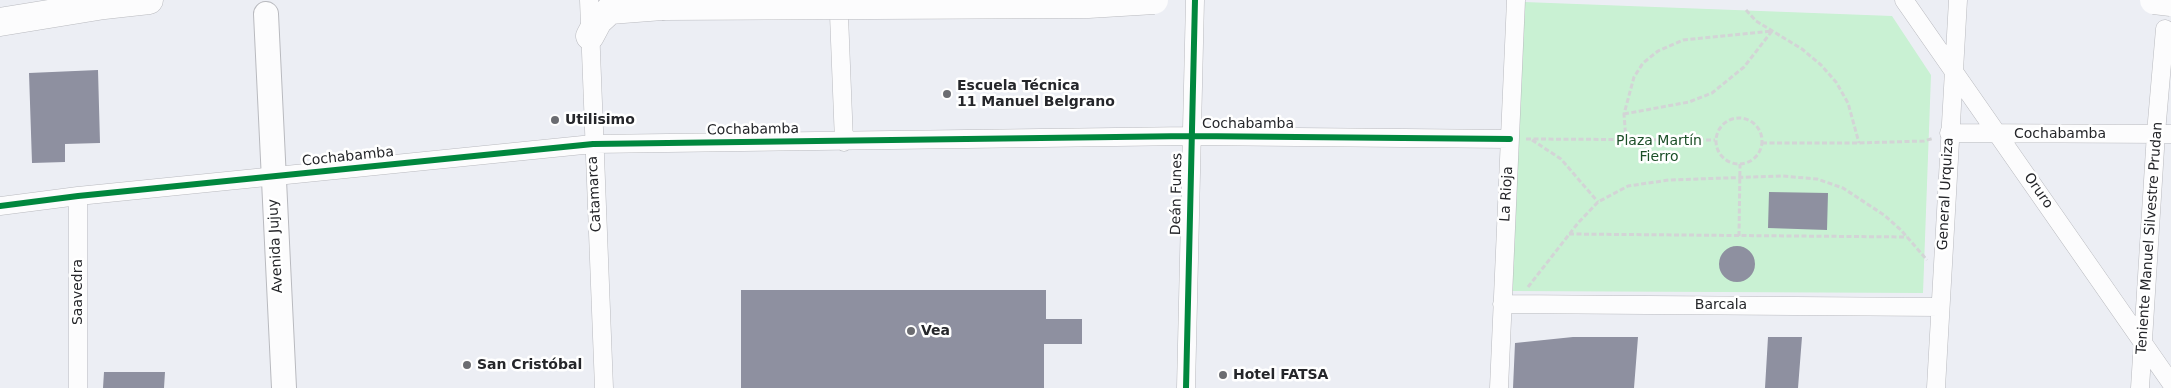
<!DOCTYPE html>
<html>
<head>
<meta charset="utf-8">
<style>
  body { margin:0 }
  canvas { display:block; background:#eceef4 }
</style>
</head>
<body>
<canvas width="2171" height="388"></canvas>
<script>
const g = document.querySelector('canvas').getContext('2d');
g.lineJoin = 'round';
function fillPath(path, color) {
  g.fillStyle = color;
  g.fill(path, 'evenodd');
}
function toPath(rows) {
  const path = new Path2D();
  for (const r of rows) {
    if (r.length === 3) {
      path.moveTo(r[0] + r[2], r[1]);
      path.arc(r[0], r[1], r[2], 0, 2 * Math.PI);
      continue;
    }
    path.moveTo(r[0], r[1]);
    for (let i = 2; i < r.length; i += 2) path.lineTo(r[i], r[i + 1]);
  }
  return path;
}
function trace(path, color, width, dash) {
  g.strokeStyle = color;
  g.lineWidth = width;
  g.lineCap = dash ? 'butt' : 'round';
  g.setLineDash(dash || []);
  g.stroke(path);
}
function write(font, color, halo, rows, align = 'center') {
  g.font = font + ' "DejaVu Sans",sans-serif';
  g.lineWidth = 5;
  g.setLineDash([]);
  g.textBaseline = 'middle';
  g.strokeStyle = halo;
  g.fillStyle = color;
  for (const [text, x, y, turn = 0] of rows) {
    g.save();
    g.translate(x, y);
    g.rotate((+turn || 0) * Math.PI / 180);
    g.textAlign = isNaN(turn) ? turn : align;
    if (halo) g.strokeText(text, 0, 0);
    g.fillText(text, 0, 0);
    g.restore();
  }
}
fillPath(toPath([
  [1524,2,1892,16,1931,75,1923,293,1509,291]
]), '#c9f1d3');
fillPath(toPath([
  [98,70,100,143,65,144,65,162,32,163,29,73],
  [1769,192,1828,193,1827,230,1768,228],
  [1737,264,18],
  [741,290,1046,290,1046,319,1082,319,1082,344,1044,344,1044,388,741,388],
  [1573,337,1638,337,1634,388,1513,388,1515,343],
  [1768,337,1802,337,1798,388,1765,388],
  [104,372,165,372,164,388,103,388]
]), '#8e90a0');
const minor = toPath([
  [589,0,604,388],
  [1904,0,2171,383],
  [839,15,844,142],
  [1949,133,2171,134],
  [0,206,78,196,593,144,1190,136,1510,139],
  [1502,304,1940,307],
  [78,388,78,196],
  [1186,388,1195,0],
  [1499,388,1516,0],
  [1936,388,1958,0],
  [2140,388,2156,133,2165,29]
]);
const secondary = toPath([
  [266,14,284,388]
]);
const motorway = toPath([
  [0,22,104,5,149,0],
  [590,36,598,21,610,10,662,6]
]);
trace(minor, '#b9babf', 19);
trace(secondary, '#b9babf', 26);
trace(motorway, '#b9babf', 29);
trace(toPath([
  [1746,10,1756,21,1802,49,1821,65,1836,82,1848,103,1859,143],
  [1624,114,1689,102,1712,93,1744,67,1772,31],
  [1739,141,23],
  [1526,139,1715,140],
  [1532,140,1561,159,1598,202],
  [1626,140,1624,114,1634,77,1643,63,1658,51,1683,40,1772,31],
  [1762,143,1859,143,1924,141,1934,138],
  [1569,234,1907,237],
  [1739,236,1740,164],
  [1528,287,1578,223,1598,202,1628,186,1669,180,1782,176,1817,179,1843,188,1884,215,1901,230,1927,260]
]), '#d3d4d6', 3, [5, 2.5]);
trace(minor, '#fcfcfd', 18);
trace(secondary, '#fcfcfd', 24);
trace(motorway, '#fcfcfd', 28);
const motorwayBridge = toPath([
  [2154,0,2171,2],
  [662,6,1088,4,1154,0]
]);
trace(motorwayBridge, '#b9babf', 29, []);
trace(motorwayBridge, '#fcfcfd', 28);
trace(toPath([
  [0,206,78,196,593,144,1190,136,1510,139],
  [1186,388,1195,0]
]), '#00873e', 6);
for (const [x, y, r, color] of [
  [947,94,5,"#6b6c71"],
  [555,120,5,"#6b6c71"],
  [911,331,5,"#6b6c71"],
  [467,365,5,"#6b6c71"],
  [1223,375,5,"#6b6c71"]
]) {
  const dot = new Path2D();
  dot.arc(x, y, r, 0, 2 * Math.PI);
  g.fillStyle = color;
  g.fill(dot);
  trace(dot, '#fff', 2);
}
write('bold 14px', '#25262a', '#fff', [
  ["Escuela Técnica",957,86],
  ["11 Manuel Belgrano",957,102],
  ["Utilisimo",565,120],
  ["Vea",921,331],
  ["San Cristóbal",477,365],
  ["Hotel FATSA",1233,375]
], 'left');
write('14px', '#25262a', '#fff', [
  ["Cochabamba",1248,124],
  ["Cochabamba",753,130,-1],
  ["Cochabamba",2060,134],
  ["Cochabamba",348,157,-6],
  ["Oruro",2038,191,55],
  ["Catamarca",595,194,-93],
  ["Deán Funes",1177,194,-89],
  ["La Rioja",1507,194,-87],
  ["General Urquiza",1946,194,-87],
  ["Teniente Manuel Silvestre Prudan",2150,238,-86],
  ["Avenida Jujuy",276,246,-93],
  ["Saavedra",78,292,-90],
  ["Barcala",1721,305]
]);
write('14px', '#1c4f28', '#fff', [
  ["Plaza Martín",1659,141],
  ["Fierro",1659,157]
]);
</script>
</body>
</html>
